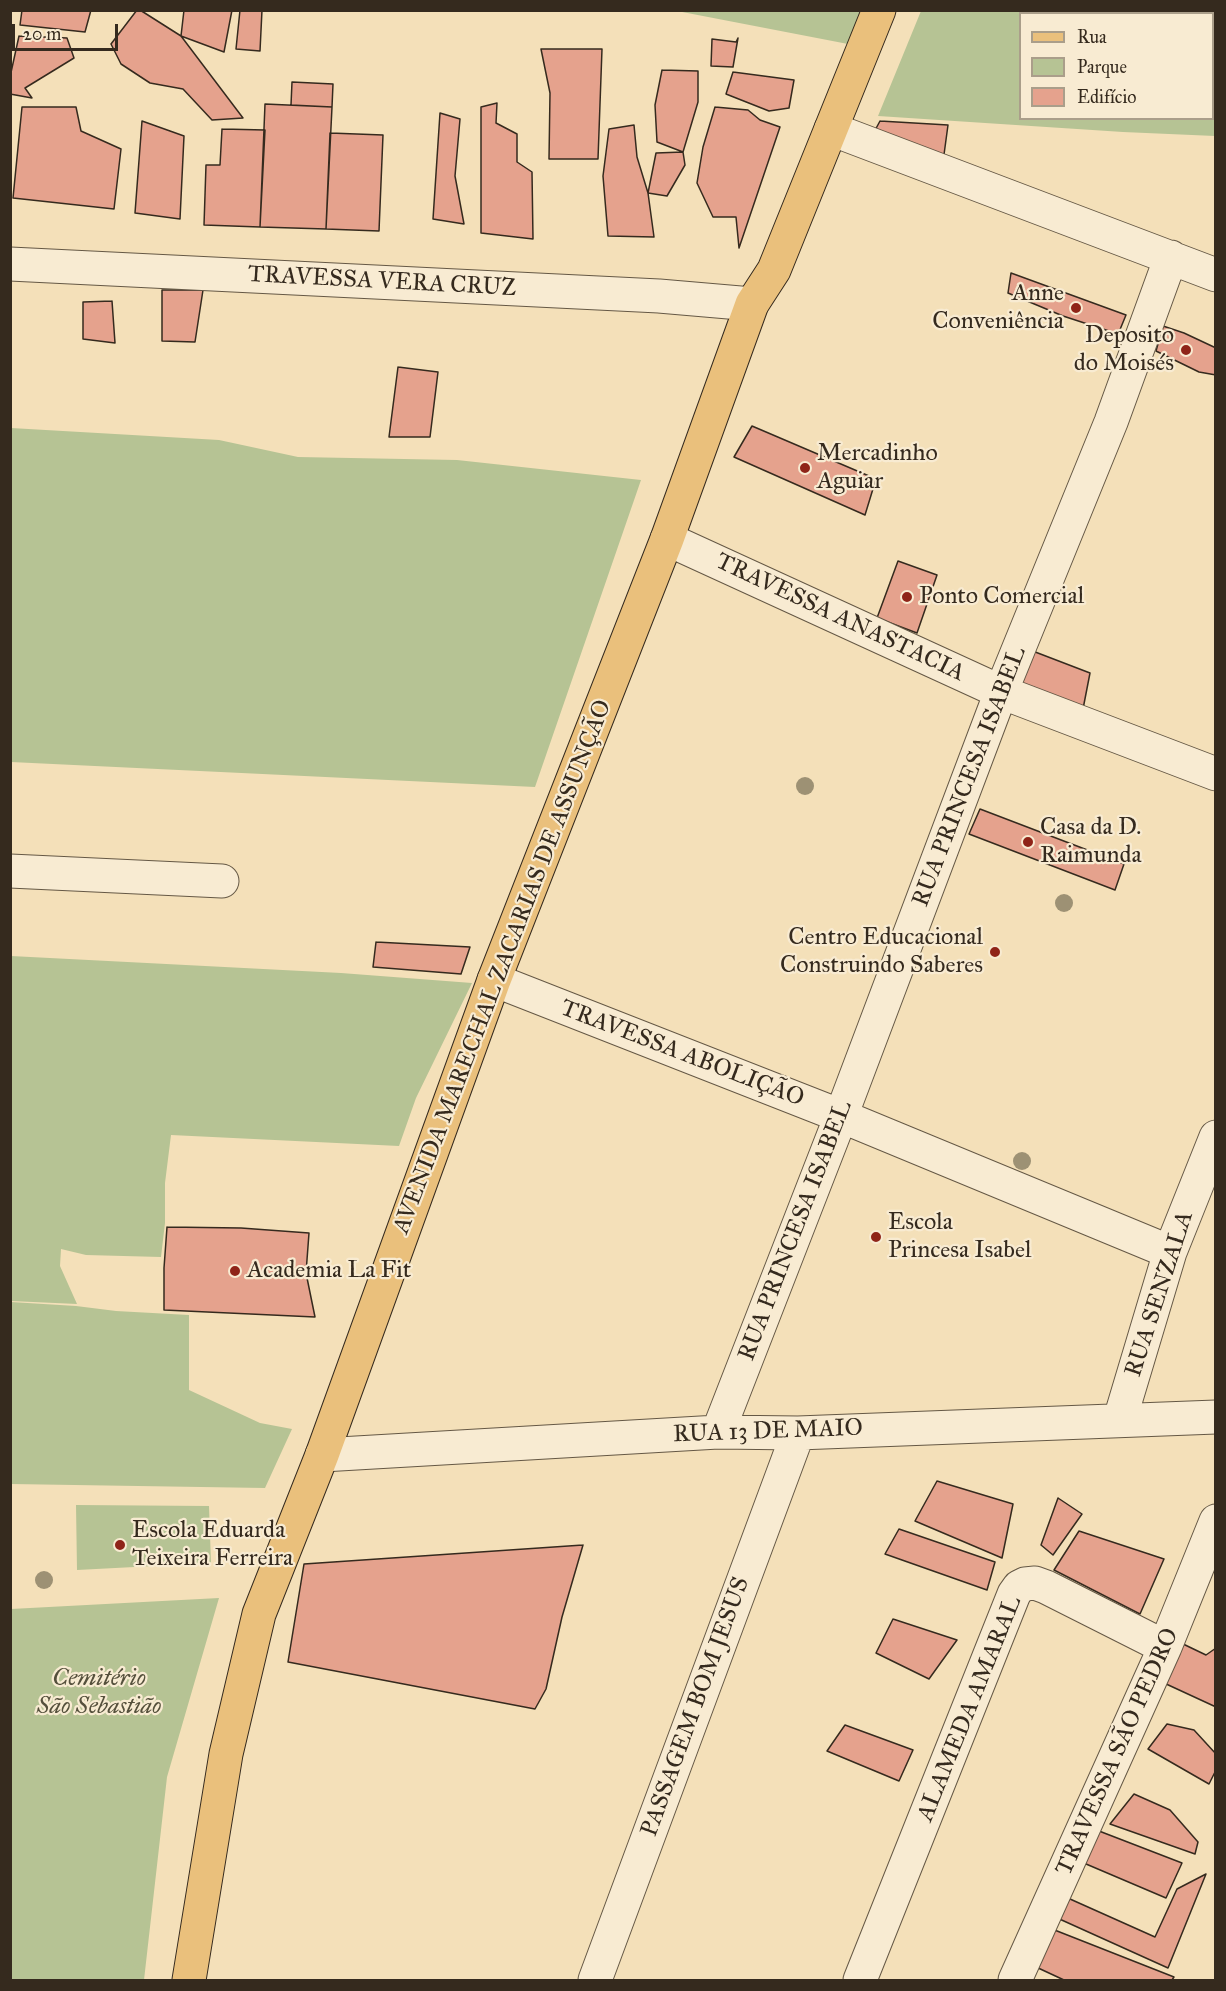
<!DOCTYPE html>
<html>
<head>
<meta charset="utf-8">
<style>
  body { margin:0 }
  #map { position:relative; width:1226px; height:1991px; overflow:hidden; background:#f4e0b9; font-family:"IM FELL Great Primer",serif }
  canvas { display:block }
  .frame { position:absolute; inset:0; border:12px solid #352a1e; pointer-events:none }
  .legend { position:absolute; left:1019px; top:12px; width:195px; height:108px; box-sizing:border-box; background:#f8ebd2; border:2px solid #aa9e8a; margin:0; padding:8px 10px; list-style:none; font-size:18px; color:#352a1e }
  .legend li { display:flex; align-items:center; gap:12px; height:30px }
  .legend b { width:30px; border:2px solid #aa9e8a }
  .scale { position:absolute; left:12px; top:24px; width:106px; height:27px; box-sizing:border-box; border:3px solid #352a1e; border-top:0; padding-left:8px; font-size:18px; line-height:21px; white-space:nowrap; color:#352a1e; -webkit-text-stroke:4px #f8ebd2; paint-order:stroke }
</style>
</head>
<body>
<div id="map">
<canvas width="1226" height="1991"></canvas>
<div class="frame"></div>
<ul class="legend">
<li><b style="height:8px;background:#eac07c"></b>Rua</li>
<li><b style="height:16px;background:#b6c394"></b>Parque</li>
<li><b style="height:16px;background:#e5a28d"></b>Edifício</li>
</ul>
<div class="scale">20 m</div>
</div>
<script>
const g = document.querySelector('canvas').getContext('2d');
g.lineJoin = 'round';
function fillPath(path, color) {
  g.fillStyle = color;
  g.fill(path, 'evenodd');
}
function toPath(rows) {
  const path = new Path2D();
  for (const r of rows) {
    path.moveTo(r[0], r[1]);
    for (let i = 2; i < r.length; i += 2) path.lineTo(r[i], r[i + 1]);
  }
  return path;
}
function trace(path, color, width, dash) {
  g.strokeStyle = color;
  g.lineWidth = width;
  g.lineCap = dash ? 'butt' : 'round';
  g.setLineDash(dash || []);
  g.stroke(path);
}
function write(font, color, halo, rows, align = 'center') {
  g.font = font + ' "IM FELL Great Primer",serif';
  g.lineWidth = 4.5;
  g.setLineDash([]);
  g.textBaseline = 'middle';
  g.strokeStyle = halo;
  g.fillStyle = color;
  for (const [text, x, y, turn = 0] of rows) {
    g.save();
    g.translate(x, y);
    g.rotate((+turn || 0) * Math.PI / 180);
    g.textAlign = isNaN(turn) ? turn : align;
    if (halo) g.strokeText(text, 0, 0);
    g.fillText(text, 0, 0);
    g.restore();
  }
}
fillPath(toPath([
  [677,11,862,11,848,44],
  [921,11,1215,11,1215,136,1123,132,878,116],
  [1020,14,1212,14,1212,118,1020,118],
  [11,428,219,440,298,457,457,460,641,480,535,787,11,762],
  [11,956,341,973,472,983,416,1098,399,1146,171,1135,165,1183,165,1223,161,1257,86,1255,61,1249,60,1266,77,1304,11,1301],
  [11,1302,76,1306,116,1311,189,1315,189,1390,260,1423,292,1429,265,1488,11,1484],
  [76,1505,209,1506,211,1563,77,1570],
  [219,1598,167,1777,144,1980,11,1980,11,1609]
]), '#b6c394');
const building = toPath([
  [22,10,91,10,85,32,20,25,22,10],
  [137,10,140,10,181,36,243,118,212,120,183,89,150,83,121,64,111,44,137,10],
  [184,10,232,10,224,52,181,36,184,10],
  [240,10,262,10,260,51,236,49,240,10],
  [19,36,67,38,74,58,25,88,32,98,10,94,10,77,19,36],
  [738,38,733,67,711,66,712,39,736,42,738,38],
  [541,49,602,49,598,159,549,159,550,93,541,49],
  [662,70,698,71,698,102,683,152,657,142,655,105,662,70],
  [733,72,794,80,789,108,769,111,726,94,733,72],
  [292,82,333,84,332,107,291,105,292,82],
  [497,103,496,123,517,134,517,162,532,172,533,239,481,233,481,107,497,103],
  [265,104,332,107,326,229,260,227,265,104],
  [22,107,76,107,81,131,121,149,114,209,13,198,22,107],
  [715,107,748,110,760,120,780,127,739,248,736,217,713,217,697,183,703,147,715,107],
  [440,113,460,119,455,176,464,224,433,219,440,113],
  [142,121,184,136,180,219,135,213,142,121],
  [880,121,948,125,943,162,873,134,880,121],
  [634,125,637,157,648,193,654,237,608,236,603,176,609,129,634,125],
  [222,129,265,130,260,227,204,225,206,165,220,165,222,129],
  [330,133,383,135,379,231,326,229,330,133],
  [683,152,685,165,667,196,648,193,656,153,683,152],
  [1011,273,1126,315,1119,332,1112,332,1063,316,1008,293,1011,273],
  [162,290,203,290,195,342,162,341,162,290],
  [112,301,115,343,83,339,83,302,112,301],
  [1163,326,1184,333,1216,348,1216,375,1199,372,1156,351,1163,326],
  [398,367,438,372,430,437,389,437,398,367],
  [752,426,876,479,865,515,734,457,752,426],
  [898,561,937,575,917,633,877,618,898,561],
  [1030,650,1090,673,1083,709,1018,684,1030,650],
  [980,809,1124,864,1115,890,969,834,980,809],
  [376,942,470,947,461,974,373,967,376,942],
  [167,1227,241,1228,309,1233,306,1273,315,1317,164,1310,164,1268,167,1227],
  [937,1481,1013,1504,1002,1558,915,1521,937,1481],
  [1058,1498,1082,1514,1053,1555,1041,1545,1058,1498],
  [899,1529,995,1562,987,1590,885,1554,899,1529],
  [1079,1531,1164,1559,1140,1614,1054,1570,1079,1531],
  [583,1545,562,1617,546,1689,535,1709,288,1662,304,1564,583,1545],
  [893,1619,957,1640,929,1679,876,1653,893,1619],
  [1181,1643,1206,1655,1216,1648,1216,1707,1164,1683,1181,1643],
  [1167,1724,1194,1730,1216,1754,1216,1770,1209,1784,1148,1749,1167,1724],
  [845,1725,913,1750,899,1781,827,1751,845,1725],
  [1134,1794,1170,1810,1198,1842,1195,1854,1110,1824,1134,1794],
  [1099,1831,1182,1863,1166,1898,1079,1861,1099,1831],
  [1206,1874,1168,1968,1055,1917,1070,1899,1155,1937,1177,1889,1206,1874],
  [1052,1929,1174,1977,1172,1980,1064,1980,1036,1967,1052,1929]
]);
fillPath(building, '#e5a28d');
trace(building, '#352a1e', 1.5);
const minor = toPath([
  [831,129,1216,275],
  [10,264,659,296,752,304],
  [667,539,1001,692,1216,774],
  [10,871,222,881],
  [494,980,841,1116,1170,1252],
  [1120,1419,1170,1252,1216,1137],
  [718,1432,841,1116,1001,692,1111,422,1171,257],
  [322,1455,718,1432,798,1433,1216,1417],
  [595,1980,798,1433],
  [860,1980,1014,1594,1019,1587,1025,1584,1035,1583,1046,1587,1165,1647],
  [1015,1980,1165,1647,1216,1521]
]);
const major = toPath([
  [189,1980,226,1754,259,1614,322,1455,494,980,667,539,752,304,774,270,879,10]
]);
trace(minor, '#655845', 35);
trace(major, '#352a1e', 35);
trace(minor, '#f8ebd2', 33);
trace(major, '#eac07c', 33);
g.fillStyle = '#9d9174';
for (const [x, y] of [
  [805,786],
  [1064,903],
  [1022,1161],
  [44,1580]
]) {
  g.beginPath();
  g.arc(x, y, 9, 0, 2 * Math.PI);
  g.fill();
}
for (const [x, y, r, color] of [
  [1076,308,6,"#8f2418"],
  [1186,350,6,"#8f2418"],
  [805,468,6,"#8f2418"],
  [907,597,6,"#8f2418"],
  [1028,842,6,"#8f2418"],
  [995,952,6,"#8f2418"],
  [876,1237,6,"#8f2418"],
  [235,1271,6,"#8f2418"],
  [120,1545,6,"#8f2418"]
]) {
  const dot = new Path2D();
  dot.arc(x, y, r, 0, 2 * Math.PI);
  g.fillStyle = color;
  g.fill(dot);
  trace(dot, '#f8ebd2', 2);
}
write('24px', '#352a1e', '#f8ebd2', [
  ["TRAVESSA VERA CRUZ",382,282,3],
  ["TRAVESSA ANASTACIA",840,618,25],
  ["RUA PRINCESA ISABEL",970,777,-69],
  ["AVENIDA MARECHAL ZACARIAS DE ASSUNÇÃO",503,967,-69],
  ["TRAVESSA ABOLIÇÃO",682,1054,21],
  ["RUA PRINCESA ISABEL",796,1231,-69],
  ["RUA SENZALA",1160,1294,-72],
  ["RUA 13 DE MAIO",768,1432,-2],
  ["PASSAGEM BOM JESUS",696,1707,-70],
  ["ALAMEDA AMARAL",970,1709,-68],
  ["TRAVESSA SÃO PEDRO",1118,1752,-66]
]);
write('24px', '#352a1e', '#f8ebd2', [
  ["Anne",1064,294,"right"],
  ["Conveniência",1064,322,"right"],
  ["Deposito",1174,336,"right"],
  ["do Moisés",1174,364,"right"],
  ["Mercadinho",817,454],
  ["Aguiar",817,482],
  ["Ponto Comercial",919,597],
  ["Casa da D.",1040,828],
  ["Raimunda",1040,856],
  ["Centro Educacional",983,938,"right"],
  ["Construindo Saberes",983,966,"right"],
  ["Escola",888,1223],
  ["Princesa Isabel",888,1251],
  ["Academia La Fit",247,1271],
  ["Escola Eduarda",132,1531],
  ["Teixeira Ferreira",132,1559]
], 'left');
write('italic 24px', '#55503c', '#f8ebd2', [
  ["Cemitério",99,1679],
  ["São Sebastião",99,1707]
]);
</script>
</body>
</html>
